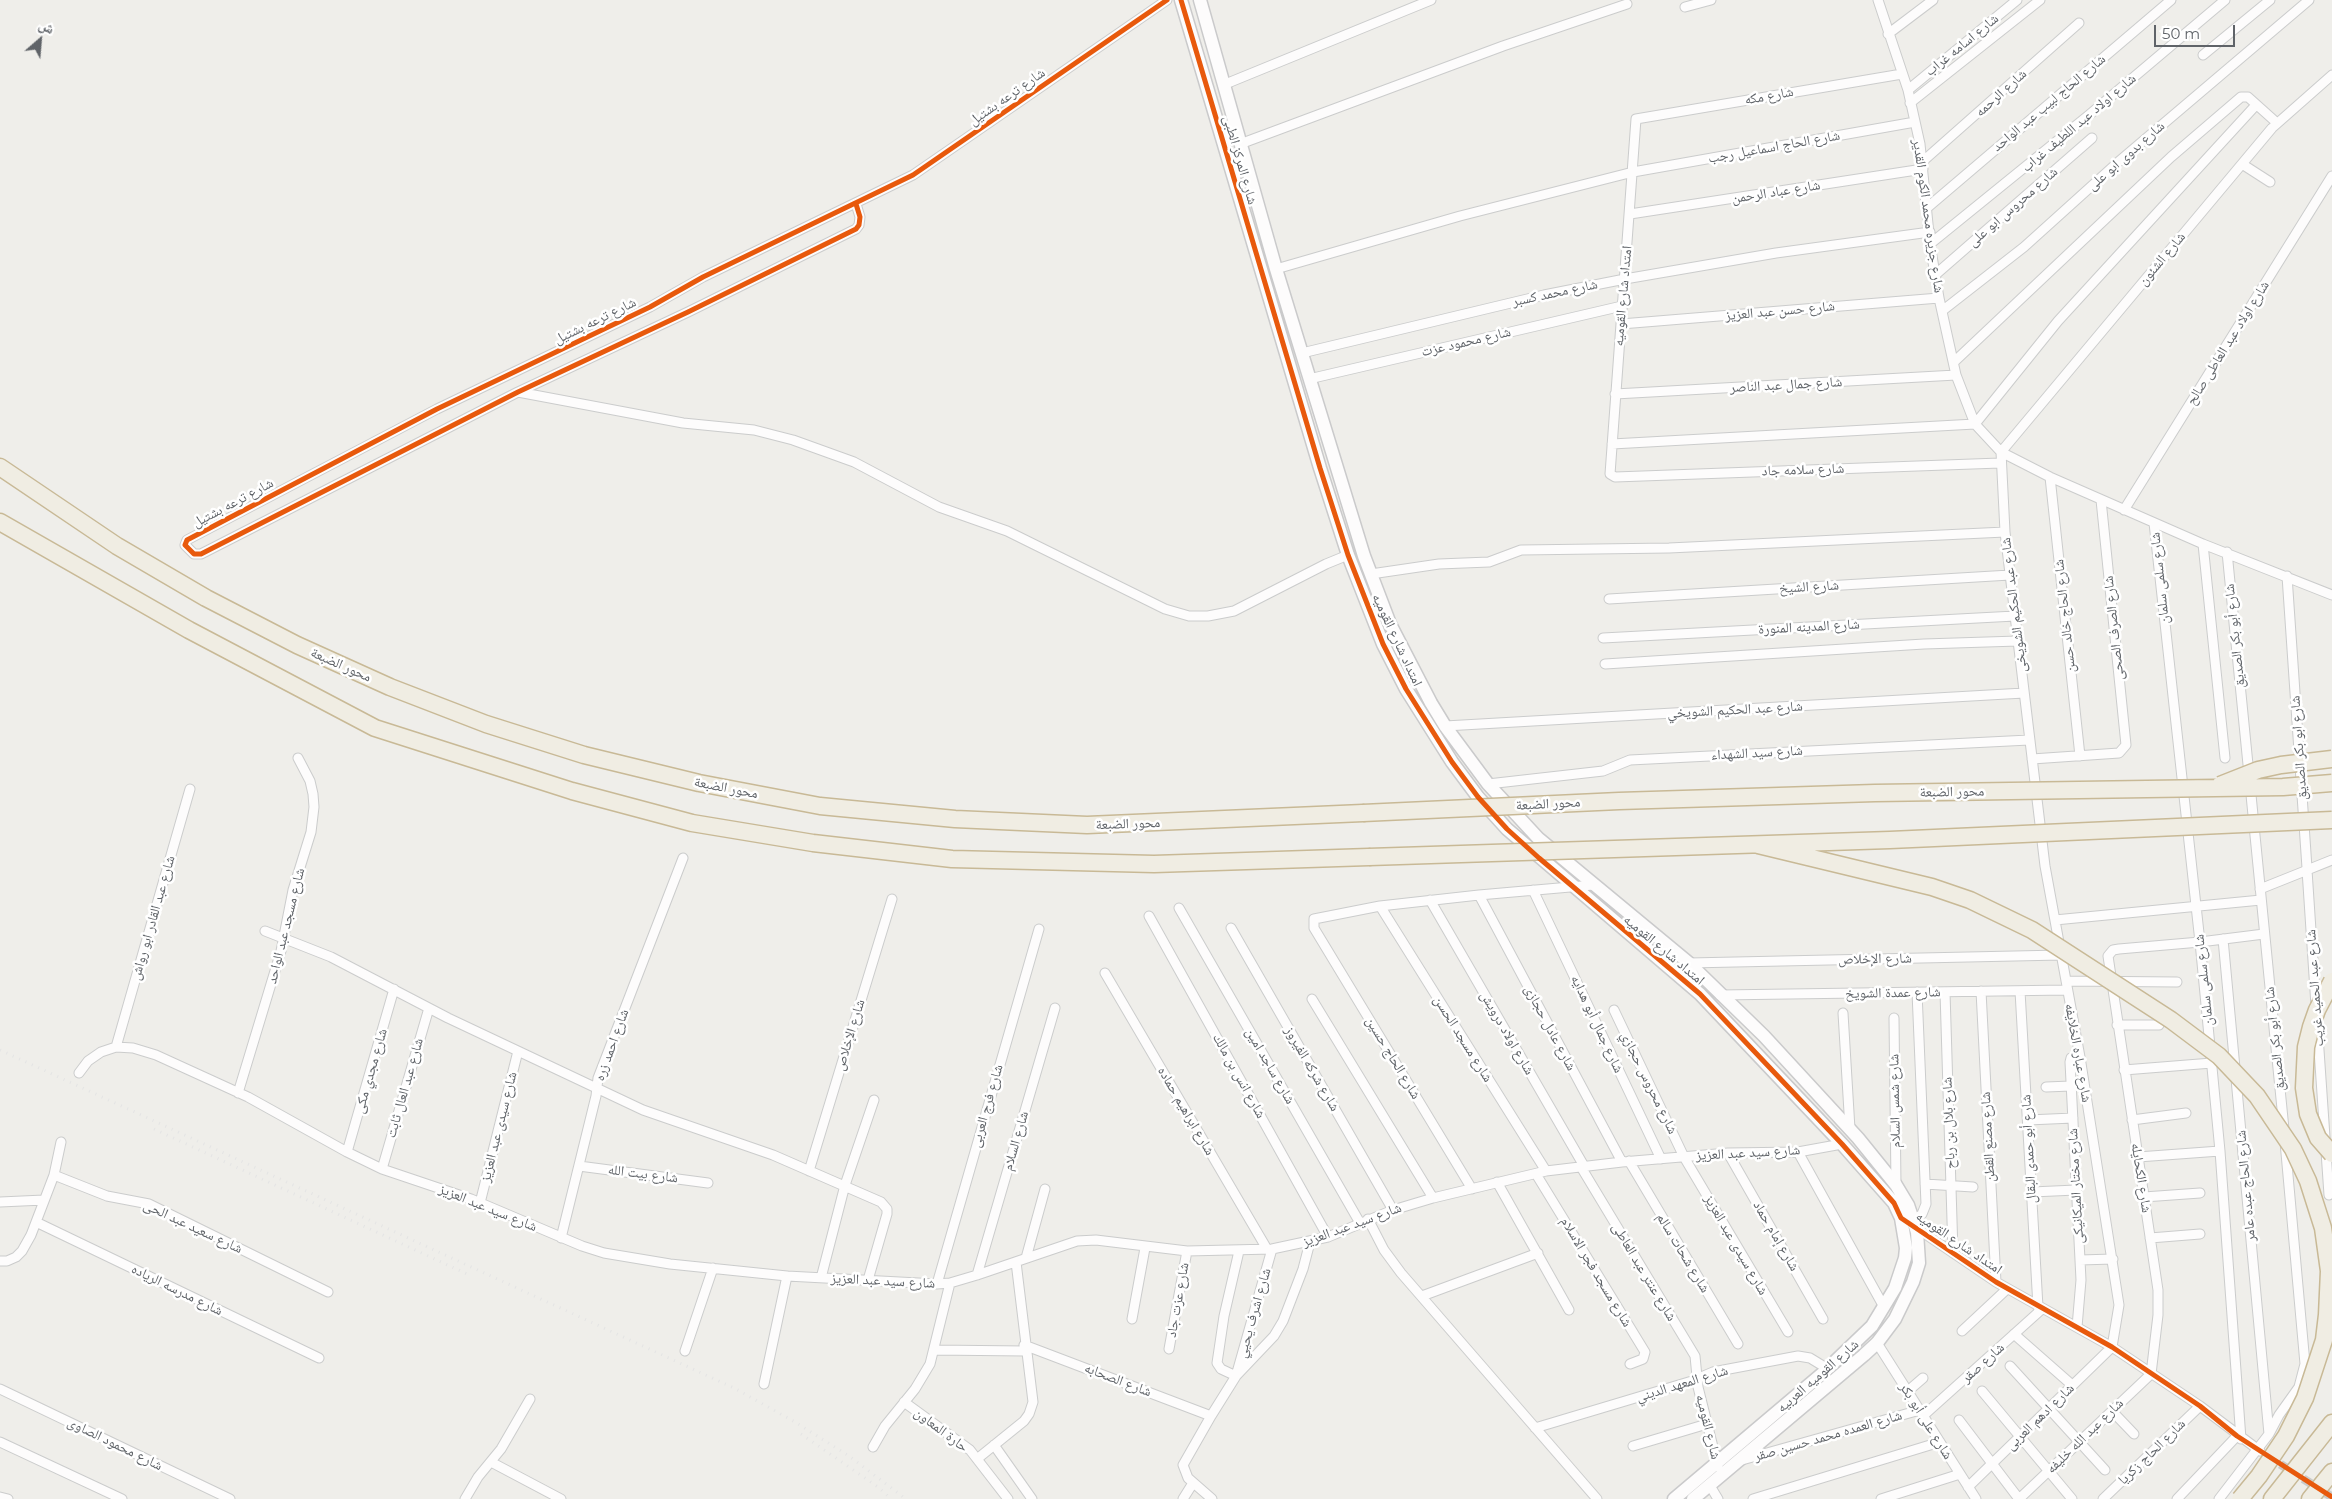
<!DOCTYPE html>
<html>
<head>
<meta charset="utf-8">
<style>
  body { margin:0 }
  #map { position:relative; width:2332px; height:1499px; overflow:hidden; background:#efeeea; font-family:Montserrat,"Noto Naskh Arabic",sans-serif }
  canvas { display:block }
  .north { position:absolute; left:15px; top:15px; width:50px; height:50px; -webkit-text-stroke:4px #fff; paint-order:stroke; rotate:27deg; font-size:14px; font-weight:700; line-height:20px; text-align:center; color:#5f6368 }
  .north::after { content:''; display:block; margin:auto; width:18px; height:22px; background:#5f6368; clip-path:polygon(50% 0,100% 100%,50% 72%,0 100%) }
  .scale { position:absolute; left:2154px; top:25px; width:81px; height:22px; box-sizing:border-box; border:2px solid #5f6368; border-top:0; padding-left:6px; font-size:15px; line-height:18px; white-space:nowrap; color:#5f6368; -webkit-text-stroke:4px #fff; paint-order:stroke }
</style>
</head>
<body>
<div id="map">
<canvas width="2332" height="1499"></canvas>
<div class="north">ش</div>
<div class="scale">50 m</div>
</div>
<script>
const g = document.querySelector('canvas').getContext('2d');
g.lineJoin = 'round';
function toPath(rows) {
  const path = new Path2D();
  for (const r of rows) {
    path.moveTo(r[0], r[1]);
    for (let i = 2; i < r.length; i += 2) path.lineTo(r[i], r[i + 1]);
  }
  return path;
}
function trace(path, color, width, dash) {
  g.strokeStyle = color;
  g.lineWidth = width;
  g.lineCap = dash ? 'butt' : 'round';
  g.setLineDash(dash || []);
  g.stroke(path);
}
function write(font, color, halo, rows, align = 'center') {
  g.font = font + ' Montserrat,"Noto Naskh Arabic",sans-serif';
  g.lineWidth = 5;
  g.setLineDash([]);
  g.textBaseline = 'middle';
  g.strokeStyle = halo;
  g.fillStyle = color;
  for (const [text, x, y, turn = 0] of rows) {
    g.save();
    g.translate(x, y);
    g.rotate((+turn || 0) * Math.PI / 180);
    g.textAlign = isNaN(turn) ? turn : align;
    if (halo) g.strokeText(text, 0, 0);
    g.fillText(text, 0, 0);
    g.restore();
  }
}
trace(toPath([
  [2269,1457,2332,1497]
]), '#cbcbca', 9, [9, 4.5]);
const street = toPath([
  [1878,0,1908,90,1920,144,1930,244,1939,298,1956,375,1975,424,2001,452,2050,477,2203,544,2332,595],
  [1685,7,1711,0],
  [1888,34,1933,0],
  [2203,55,2270,0],
  [1902,74,1636,119,1610,474,1615,477,2000,463],
  [1223,85,1431,0],
  [1908,90,2017,0],
  [1910,103,2040,0],
  [1240,144,1503,46,1627,4],
  [1922,162,2079,23],
  [2242,164,2270,182],
  [856,204,860,217,859,225,856,229,688,312,518,392,201,554,194,554,185,545,187,540,437,409,650,307,703,277,913,175,1167,0],
  [1928,207,2171,0],
  [1630,214,1923,169],
  [1930,244,2089,115,2225,0],
  [1276,269,1460,216,1633,172,1915,122],
  [1935,275,2092,138],
  [1942,311,2024,247,2116,164,2309,0],
  [1621,324,1939,298],
  [1302,353,1544,295,1625,279,1776,253,1930,232],
  [1955,361,2171,157,2241,97,2248,97,2277,123],
  [1309,379,1622,306],
  [518,392,683,423,754,430,793,440,854,462,939,507,1007,531,1165,609,1189,616,1208,616,1234,611,1326,564,1348,555],
  [1615,394,1956,375],
  [1612,444,1975,424,2058,321,2256,105],
  [2050,477,2080,756],
  [2124,510,2332,176],
  [2154,523,2200,942,2220,1151,2241,1439],
  [2203,544,2225,758],
  [2227,552,2284,1129],
  [1371,574,1439,564,1489,562,1521,550,1669,548,2005,532],
  [1609,599,2010,575],
  [1603,638,2015,616],
  [1605,664,1924,644,2018,641],
  [1445,726,2024,693],
  [2032,759,2119,753,2126,745,2101,500],
  [1488,784,1603,771,1630,760,2029,740],
  [2260,889,2305,871,2307,868,2287,576],
  [1533,890,1661,1159],
  [1479,895,1622,1162],
  [1430,900,1584,1166],
  [1380,906,1546,1171],
  [1179,908,1360,1223],
  [1149,916,1328,1237],
  [2055,920,2261,900],
  [1231,928,1393,1210],
  [265,931,331,957,448,1018,643,1110,773,1155,881,1202,887,1209,887,1214,868,1280],
  [2223,939,2269,1434],
  [1689,963,2061,955],
  [1105,973,1267,1249],
  [2066,981,2177,982],
  [1981,991,1996,1282],
  [2020,991,2038,1307],
  [1945,992,1953,1253],
  [1720,995,2067,990],
  [1312,999,1433,1198],
  [2316,1006,2307,870,2332,860],
  [1614,1010,1684,1157,1788,1332],
  [1843,1013,1850,1129],
  [1894,1018,1896,1185],
  [2317,1021,2329,1195],
  [2117,1025,2159,1025],
  [116,1047,190,789],
  [2124,1070,2212,1063],
  [79,1073,88,1061,101,1052,116,1047,133,1048,156,1055,248,1097,347,1152,382,1169,471,1199,582,1246,604,1253,670,1264,787,1276,937,1284,950,1283,977,1275,1077,1241,1096,1240,1187,1251,1272,1249,1328,1237,1393,1210,1433,1198,1546,1171,1622,1162,1728,1153,1798,1152,1842,1144],
  [2046,1087,2071,1086],
  [238,1093,281,951,293,890,311,832,314,807,313,794,310,781,298,758],
  [2028,1120,2073,1118],
  [2132,1120,2186,1113],
  [347,1152,394,989],
  [1798,1152,1884,1307],
  [1728,1153,1823,1319],
  [2138,1157,2220,1151],
  [1629,1161,1738,1344],
  [579,1166,708,1183],
  [1581,1167,1695,1356,1698,1387,1718,1467],
  [382,1169,429,1008],
  [809,1171,892,899],
  [1536,1174,1645,1352,1643,1359,1630,1364],
  [54,1175,107,1196,149,1204,328,1292],
  [1497,1182,1569,1310],
  [1925,1184,1973,1187],
  [1472,1189,1314,928,1314,919,1380,906,1479,895,1593,885],
  [2032,1192,2076,1190],
  [2144,1197,2200,1193],
  [0,1202,44,1200],
  [480,1203,518,1051],
  [1368,1219,1384,1250,1401,1273,1597,1499],
  [1913,1221,1922,1214,1926,1204,1917,992],
  [36,1222,319,1358],
  [1915,1227,1996,1282,2112,1347,2200,1406,2260,1451],
  [561,1238,596,1096,598,1078,683,858],
  [2150,1238,2200,1234],
  [1239,1251,1224,1316,1217,1363,1221,1369,1236,1376,1272,1249],
  [1026,1258,1045,1189],
  [2080,1260,2113,1259],
  [0,1261,7,1261,16,1257,22,1251,31,1235,54,1175,61,1142],
  [977,1275,1055,1008],
  [821,1278,845,1185,874,1100],
  [937,1284,1039,929],
  [1422,1296,1538,1253],
  [1132,1319,1145,1248],
  [2077,1327,2081,1280,2070,1062,2071,1058,2080,1057],
  [1962,1331,2007,1289],
  [2014,1334,2072,1385],
  [1877,1343,1976,1499],
  [1024,1345,1211,1416],
  [1169,1349,1187,1251],
  [934,1350,1025,1351],
  [685,1351,713,1268],
  [2010,1366,2105,1470],
  [764,1384,787,1276],
  [0,1389,230,1499],
  [1908,1391,1923,1378],
  [1982,1391,2072,1499],
  [904,1402,970,1450,1008,1499],
  [2112,1411,2134,1434],
  [1923,1416,2042,1309],
  [1959,1420,2019,1499,2151,1374,2158,1315,2158,1290,2108,956,2113,950,2119,949,2200,942,2264,934],
  [1535,1428,1692,1381,1713,1372,1798,1356,1810,1358,1828,1369],
  [0,1442,122,1499],
  [994,1445,1032,1499],
  [1633,1446,1707,1424],
  [873,1447,885,1426,915,1389,930,1364,950,1283],
  [977,1459,1024,1421,1029,1414,1033,1402,1016,1262],
  [1742,1460,1920,1410],
  [491,1462,561,1499],
  [1709,1484,1718,1499],
  [1968,1487,2112,1347,2119,1305,2080,1057,2045,866,2005,532,2001,452,2272,128,2332,75],
  [0,1497,8,1499],
  [465,1499,478,1477,501,1449,530,1399],
  [1183,1499,1193,1483],
  [1212,1499,1188,1478,1183,1465,1211,1416,1236,1376,1274,1336,1283,1321,1303,1269,1310,1242],
  [1753,1499,1940,1442],
  [1881,1499,1960,1474],
  [2103,1499,2200,1406],
  [2177,1499,2237,1436],
  [2219,1499,2269,1434,2279,1415,2299,1387,2305,1364,2285,1142]
]);
const secondary = toPath([
  [1181,0,1320,468,1348,555,1383,644,1406,689,1452,762,1478,797,1507,829,1700,994,1842,1144,1894,1203,1901,1218,1906,1248,1905,1258,1895,1288,1872,1326,1823,1373,1674,1499],
  [1200,0,1276,269,1364,556,1390,624,1431,703,1445,726,1488,784,1538,838,1689,963,1764,1036,1858,1138,1896,1185,1908,1205,1917,1232,1919,1263,1913,1282,1895,1319,1877,1343,1864,1355,1693,1499]
]);
const highway = toPath([
  [0,467,117,546,206,598,297,645,390,687,486,724,584,755,699,783,820,806,955,819,1087,825,1363,813],
  [0,522,189,630,375,728,572,791,692,823,813,843,952,859,1154,864,1369,857],
  [2272,1499,2332,1423],
  [2310,1499,2332,1472]
]);
trace(street, '#cbcccc', 11);
trace(secondary, '#cacacb', 15);
trace(highway, '#c8b996', 19);
trace(street, '#fdfcfc', 9);
trace(secondary, '#fdfcfc', 12);
trace(highway, '#f0ede3', 16);
trace(toPath([
  [0,1050,734,1388,795,1422,849,1456,906,1499],
  [154,1129,467,1274],
  [801,1434,878,1487,891,1499]
]), '#e4e4e4', 3, [1, 6]);
const highwayBridge = toPath([
  [2220,785,2258,770,2281,765,2332,759],
  [1363,813,1619,801,1875,793,2283,787,2332,783],
  [1758,845,1932,887,1970,900,2032,930,2171,1020,2219,1056,2257,1096,2293,1149,2308,1181,2323,1228,2329,1271,2327,1315,2324,1340,2305,1398,2286,1436,2259,1476,2240,1499],
  [1369,857,1890,840,2332,820],
  [2332,981,2317,1010,2311,1027,2306,1047,2304,1088,2308,1114,2318,1138,2332,1154]
]);
trace(highwayBridge, '#c8b996', 19, []);
trace(highwayBridge, '#f0ede3', 16);
trace(toPath([
  [1181,0,1320,468,1348,555,1383,644,1406,689,1452,762,1478,797,1507,829,1539,858,1700,994,1842,1144,1894,1203,1901,1218,1996,1282,2112,1347,2200,1406,2237,1436,2332,1497],
  [856,204,860,217,859,225,856,229,688,312,518,392,201,554,194,554,185,545,187,540,437,409,650,307,703,277,913,175,1167,0]
]), '#e8590c', 5);
write('14px', '#5f6368', '#fff', [
  ["شارع اسامه غراب",1962,45,-39],
  ["شارع الرحمه",2001,93,-42],
  ["شارع مكه",1769,96,-10],
  ["شارع ترعه بشتيل",1007,97,-35],
  ["شارع الحاج لبيب عبد الواحد",2049,103,-40],
  ["شارع اولاد عبد اللطيف غراب",2079,123,-40],
  ["شارع الحاج اسماعيل رجب",1774,147,-10],
  ["شارع بدوى ابو على",2126,156,-41],
  ["شارع المركز الطبى",1240,160,74],
  ["شارع عباد الرحمن",1776,192,-9],
  ["شارع محروس ابو على",2013,207,-41],
  ["شارع جزيره محمد الكوم القدير",1928,216,82],
  ["شارع الشئون",2162,259,-50],
  ["شارع محمد كسبر",1555,293,-12],
  ["امتداد شارع القوميه",1623,296,-85],
  ["شارع حسن عبد العزيز",1780,311,-5],
  ["شارع ترعه بشتيل",595,321,-26],
  ["شارع محمود عزت",1466,342,-13],
  ["شارع اولاد عبد العاطى صالح",2228,343,-58],
  ["شارع جمال عبد الناصر",1786,385,-3],
  ["شارع سلامه جاد",1803,470,-2],
  ["شارع ترعه بشتيل",233,503,-28],
  ["شارع سلمى سلمان",2160,578,-96],
  ["شارع الشيخ",1809,587,-3],
  ["شارع عبد الحكيم الشويخى",2014,605,-97],
  ["شارع الحاج خالد حسن",2065,616,-96],
  ["شارع المدينه المنورة",1809,627,-3],
  ["شارع الصرف الصحى",2114,628,-96],
  ["شارع أبو بكر الصديق",2235,636,-96],
  ["امتداد شارع القوميه",1397,640,65],
  ["محور الضبعة",341,665,24],
  ["شارع عبد الحكيم الشويخي",1735,710,-3],
  ["شارع ابو بكر الصديق",2299,748,-94],
  ["شارع سيد الشهداء",1757,753,-3],
  ["محور الضبعة",726,788,11],
  ["محور الضبعة",1952,792,-1],
  ["محور الضبعة",1548,804,-3],
  ["محور الضبعة",1128,824,-2],
  ["شارع عبد القادر ابو رواش",153,918,-74],
  ["شارع مسجد عبد الواحد",286,926,-76],
  ["امتداد شارع القوميه",1664,950,40],
  ["شارع الإخلاص",1875,959,-1],
  ["شارع سلمى سلمان",2204,980,-96],
  ["شارع عبد الحميد غريب",2315,988,-94],
  ["شارع عمدة الشويخ",1893,993,-1],
  ["شارع جمال أبو هدايه",1597,1024,65],
  ["شارع عادل حجازى",1550,1028,62],
  ["شارع اولاد درويش",1507,1033,60],
  ["شارع الإخلاص",850,1035,-73],
  ["شارع مسجد الحسن",1463,1039,58],
  ["شارع أبو بكر الصديق",2275,1039,-96],
  ["شارع احمد زره",612,1045,-70],
  ["شارع عباره الخلايفه",2078,1053,80],
  ["شارع الحاج حسين",1393,1058,59],
  ["شارع ساجد امين",1270,1066,60],
  ["شارع شركه الفيروز",1312,1069,60],
  ["شارع مجدي مكى",371,1071,-74],
  ["شارع انس بن مالك",1239,1076,61],
  ["شارع محروس حجازي",1649,1083,64],
  ["شارع عبد العال ثابت",405,1088,-74],
  ["شارع شمس السلام",1895,1101,-91],
  ["شارع فرج العربى",987,1106,-74],
  ["شارع ابراهيم حماده",1186,1111,60],
  ["شارع بلال بن رباح",1949,1123,-92],
  ["شارع سيدى عبد العزيز",499,1127,-76],
  ["شارع مصنع القطن",1988,1137,-93],
  ["شارع السلام",1016,1141,-74],
  ["شارع أبو حمدى البقال",2029,1149,-93],
  ["شارع سيد عبد العزيز",1748,1153,-3],
  ["شارع بيت الله",643,1174,7],
  ["شارع الكحايله",2141,1178,81],
  ["شارع مختار الميكانيكى",2076,1186,-93],
  ["شارع الحاج عبده عامر",2246,1186,-95],
  ["شارع سيد عبد العزيز",488,1208,22],
  ["شارع سيد عبد العزيز",1352,1225,-20],
  ["شارع سعيد عبد الحى",193,1227,25],
  ["شارع إمام حماد",1776,1236,60],
  ["امتداد شارع القوميه",1959,1243,34],
  ["شارع سيدى عبد العزيز",1736,1245,60],
  ["شارع شحات سالم",1683,1253,59],
  ["شارع مسجد فجر الاسلام",1596,1272,59],
  ["شارع عنتر عبد العاطى",1644,1272,59],
  ["شارع سيد عبد العزيز",883,1281,3],
  ["شارع مدرسه الرياده",177,1290,26],
  ["شارع عزت جاد",1178,1300,-80],
  ["شارع اشرف يحيي",1254,1313,-74],
  ["شارع صقر",1983,1363,-42],
  ["شارع القوميه العربيه",1818,1376,-41],
  ["شارع الصحابه",1118,1380,21],
  ["شارع المعهد الديني",1682,1384,-17],
  ["شارع ادهم العربى",2040,1417,-44],
  ["شارع على أبو بكر",1926,1421,58],
  ["شارع القوميه",1708,1427,76],
  ["حارة المعاون",941,1430,37],
  ["شارع العمده محمد حسين صقر",1828,1436,-16],
  ["شارع عبد الله خليفه",2085,1436,-44],
  ["شارع محمود الصاوى",115,1444,26],
  ["شارع الحاج زكريا",2152,1452,-44]
]);
</script>
</body>
</html>
